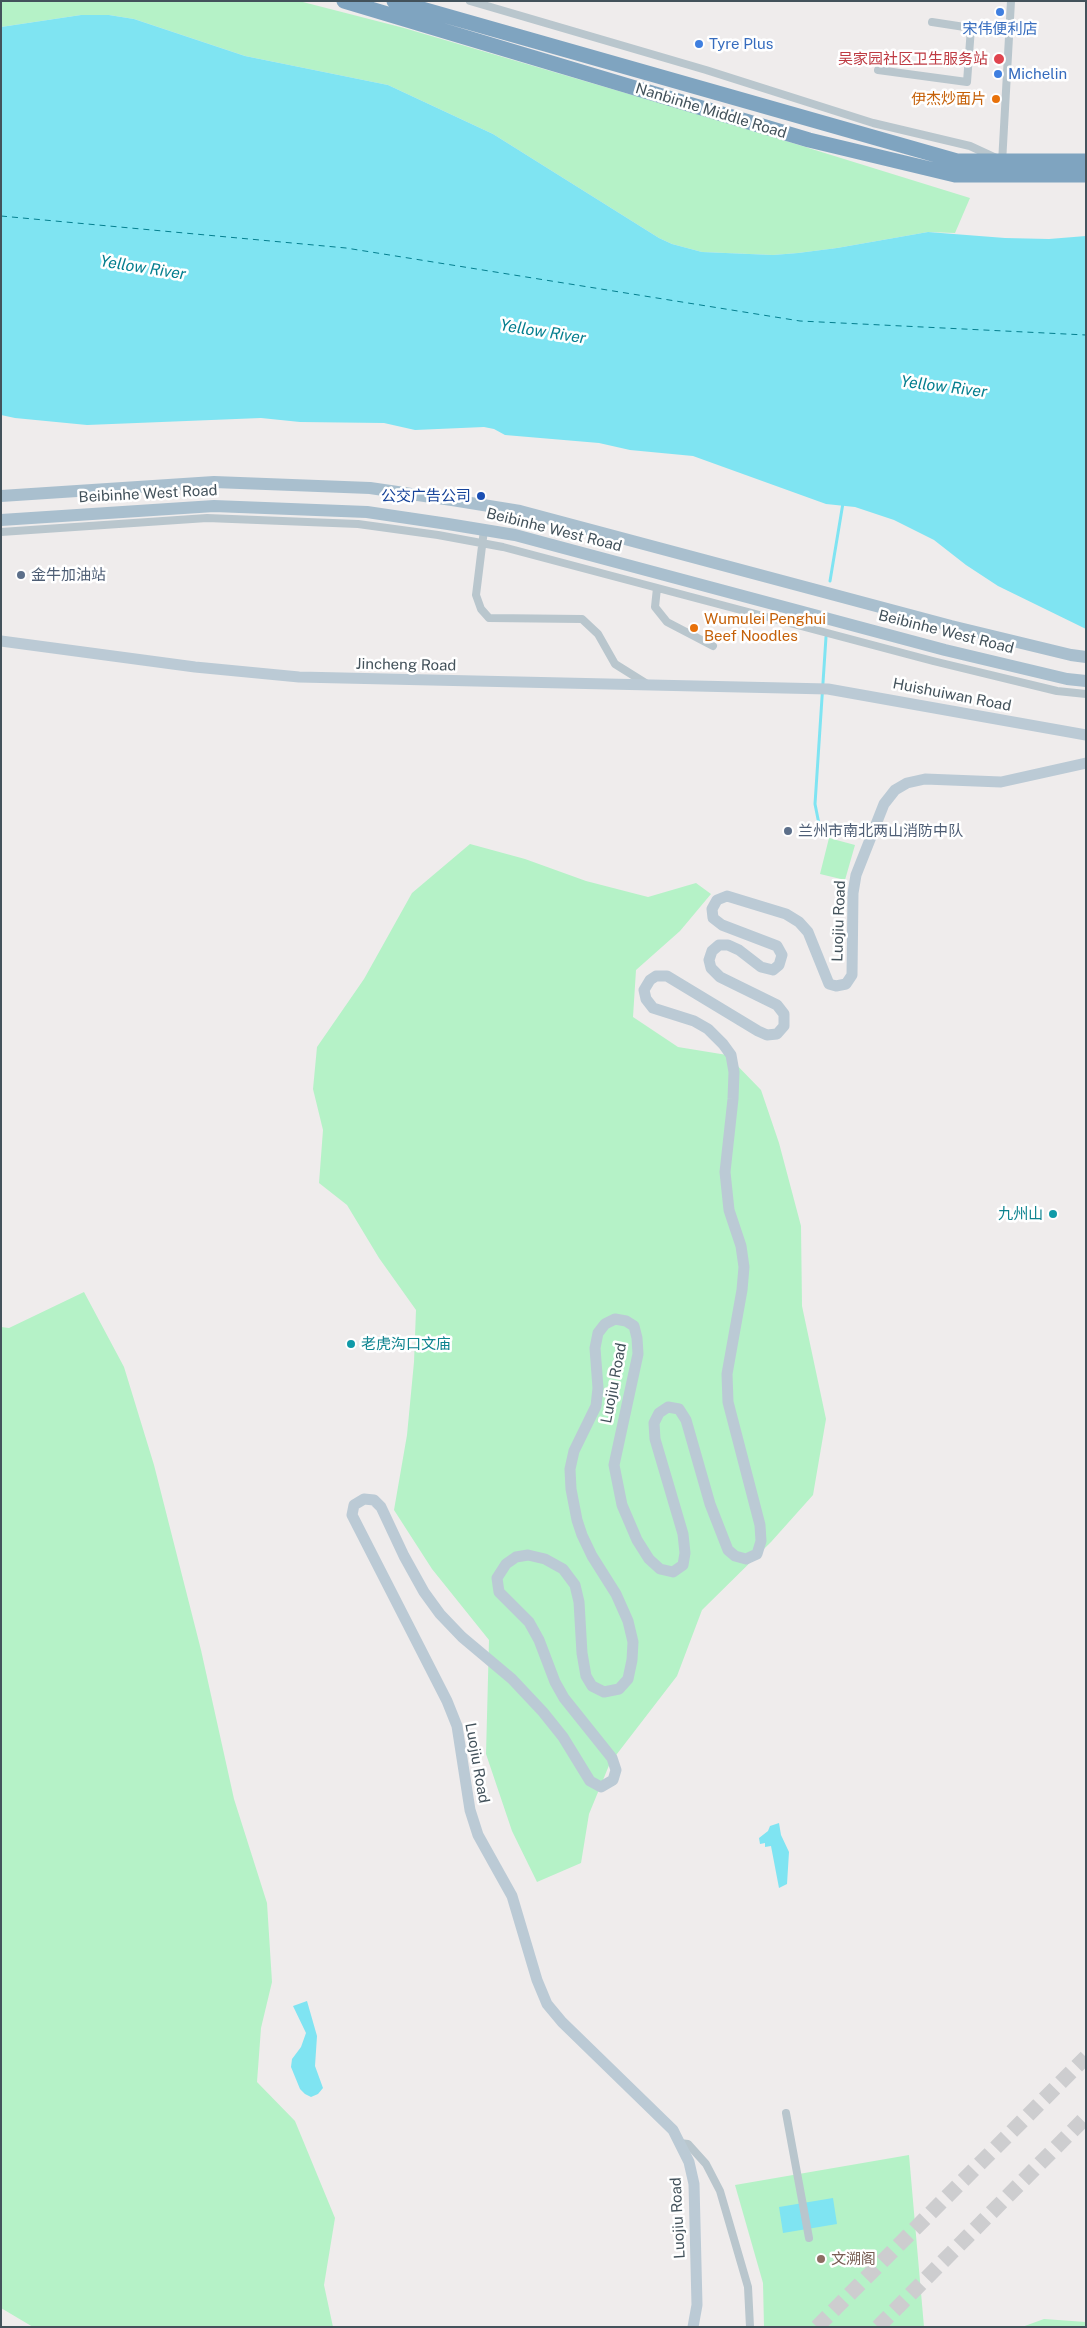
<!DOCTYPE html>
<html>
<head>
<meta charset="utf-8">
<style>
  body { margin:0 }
  #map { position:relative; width:1087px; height:2328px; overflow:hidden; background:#efecec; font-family:"Public Sans",sans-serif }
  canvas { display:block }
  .frame { position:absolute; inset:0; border:2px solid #43525b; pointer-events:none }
</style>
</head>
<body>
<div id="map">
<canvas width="1087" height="2328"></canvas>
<div class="frame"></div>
</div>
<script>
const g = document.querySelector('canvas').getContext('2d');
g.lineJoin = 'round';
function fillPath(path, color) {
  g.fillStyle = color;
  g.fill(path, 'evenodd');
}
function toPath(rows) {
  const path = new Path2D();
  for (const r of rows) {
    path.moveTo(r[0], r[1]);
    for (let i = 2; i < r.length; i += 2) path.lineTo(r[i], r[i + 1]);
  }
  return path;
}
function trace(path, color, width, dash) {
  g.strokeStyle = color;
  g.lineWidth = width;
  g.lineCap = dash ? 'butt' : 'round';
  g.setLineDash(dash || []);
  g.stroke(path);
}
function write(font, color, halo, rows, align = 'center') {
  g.font = font + ' "Public Sans","Noto Sans SC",sans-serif';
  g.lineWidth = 5;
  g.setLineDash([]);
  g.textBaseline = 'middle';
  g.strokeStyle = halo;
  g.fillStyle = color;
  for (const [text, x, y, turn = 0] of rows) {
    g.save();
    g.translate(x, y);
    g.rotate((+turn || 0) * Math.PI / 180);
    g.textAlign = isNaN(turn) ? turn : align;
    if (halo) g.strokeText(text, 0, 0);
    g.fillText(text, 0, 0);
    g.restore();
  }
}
fillPath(toPath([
  [1,1,299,1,404,28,731,124,970,198,955,233,928,232,837,248,798,253,773,255,702,252,672,244,659,238,493,134,388,85,245,56,134,19,109,15,81,15,1,27],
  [829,838,855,845,845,880,820,874],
  [470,844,525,859,586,881,648,897,696,883,711,894,680,931,636,970,633,1017,678,1047,727,1055,761,1090,779,1143,801,1226,802,1306,826,1419,813,1495,771,1542,702,1610,677,1676,610,1763,589,1814,581,1863,537,1882,512,1831,486,1754,489,1640,432,1569,394,1510,407,1435,414,1362,416,1310,379,1258,347,1205,319,1183,323,1130,313,1089,317,1047,364,979,412,893],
  [84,1292,124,1367,154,1465,201,1650,234,1799,267,1903,272,1982,261,2028,257,2082,295,2121,335,2218,324,2285,333,2327,33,2327,1,2308,1,1327,9,1328],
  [909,2155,924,2327,764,2327,763,2283,735,2185],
  [1044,2319,1086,2322,1086,2327,1022,2327]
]), '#b5f2c7');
fillPath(toPath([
  [81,15,109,15,134,19,245,56,388,85,493,134,659,238,672,244,702,252,773,255,798,253,837,248,928,232,1005,238,1049,239,1086,236,1086,629,998,586,966,565,934,540,894,520,855,507,826,504,693,456,630,450,599,443,505,435,494,429,484,427,415,430,384,423,300,422,261,418,87,425,15,418,1,415,1,27],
  [779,1823,781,1835,789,1852,787,1884,779,1888,771,1846,765,1847,765,1843,760,1844,759,1838,768,1831,770,1826],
  [307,2001,317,2036,315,2066,323,2088,318,2094,311,2097,305,2094,300,2089,291,2067,292,2059,301,2047,306,2033,293,2006],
  [833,2198,837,2224,783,2233,779,2207]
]), '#7fe4f2');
trace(toPath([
  [830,581,843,503],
  [819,824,815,804,826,637]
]), '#7fe4f2', 3);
trace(toPath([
  [1,216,346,248,800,321,1086,335]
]), '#057f8f', 1, [6, 5]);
trace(toPath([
  [817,2327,1086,2057],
  [878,2327,1086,2117]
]), '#cdcdcf', 15, [15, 8]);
trace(toPath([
  [470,1,706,70,873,123,970,146,996,158],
  [878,70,967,82,971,28,932,22],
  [1002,163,1011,1],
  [484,530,476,595,481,609,489,618,582,619,598,634,615,664,647,684],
  [1,532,207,518,358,524,438,535,503,547,933,661,1057,691,1086,694],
  [657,588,655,607,667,622,713,646],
  [786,2113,809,2238],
  [680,2143,688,2144,706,2164,720,2191,748,2287,750,2327]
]), '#b9c6cd', 8);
trace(toPath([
  [1,641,195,667,299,677,828,689,1086,735],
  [693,2327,697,2305,694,2184,689,2162,673,2130,562,2022,547,2004,537,1980,512,1896,478,1835,470,1810,457,1726,447,1701,352,1515,354,1505,364,1499,374,1500,381,1507,404,1556,424,1592,440,1614,462,1637,512,1679,543,1712,563,1737,590,1781,601,1787,613,1780,616,1770,612,1758,564,1698,555,1682,539,1640,529,1622,499,1592,497,1578,506,1564,516,1557,528,1555,545,1559,563,1569,575,1585,579,1602,582,1653,586,1676,592,1686,604,1692,619,1689,628,1679,632,1660,633,1642,628,1621,616,1594,592,1556,582,1535,577,1520,571,1489,570,1469,574,1451,596,1406,598,1388,595,1348,598,1333,605,1324,615,1319,626,1321,634,1326,637,1338,638,1354,614,1465,622,1505,637,1540,649,1559,660,1569,673,1572,683,1565,685,1553,683,1534,655,1439,654,1423,659,1413,668,1407,679,1409,686,1420,710,1504,728,1550,735,1556,746,1559,757,1554,761,1541,760,1525,728,1402,727,1374,742,1290,744,1267,741,1246,729,1210,725,1172,733,1099,734,1072,731,1055,723,1044,708,1029,694,1021,653,1008,646,999,644,990,650,980,656,976,667,976,758,1031,767,1035,777,1034,784,1026,784,1014,777,1005,720,977,711,968,709,960,712,951,719,945,728,945,739,950,761,967,773,970,779,965,782,955,777,946,722,925,713,918,712,909,717,900,727,896,786,914,799,922,808,932,829,984,836,986,846,984,852,975,853,893,856,875,884,804,895,790,907,783,925,779,1001,782,1086,763]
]), '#bbcad5', 11);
trace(toPath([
  [1,496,214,482,370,488,452,500,520,511,951,626,1071,655,1086,657],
  [1,520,214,506,367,512,448,524,515,535,945,650,1067,679,1086,681]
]), '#a9bfce', 12);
trace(toPath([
  [344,1,809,140,955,175,1086,175],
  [394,1,957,161,1086,161]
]), '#7fa4c0', 15);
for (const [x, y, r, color] of [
  [1000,12,5,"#3f7fe0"],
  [699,44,5,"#3f7fe0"],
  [999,59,6,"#e0444e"],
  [998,74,5,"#3f7fe0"],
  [996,99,5,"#e8710a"],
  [481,496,5,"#1a4fb4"],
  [21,575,5,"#5c6f8a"],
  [694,628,5,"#e8710a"],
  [788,831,5,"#5c6f8a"],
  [1053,1214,5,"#0f9aa8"],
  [351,1344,5,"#0f9aa8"],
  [821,2259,5,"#8d6e63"]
]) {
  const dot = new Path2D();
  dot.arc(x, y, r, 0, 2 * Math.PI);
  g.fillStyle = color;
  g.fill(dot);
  trace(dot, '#fff', 2);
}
write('15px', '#366cbe', '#fff', [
  ["宋伟便利店",1000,29,"center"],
  ["Tyre Plus",709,44],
  ["Michelin",1008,74]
], 'left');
write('15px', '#be3a42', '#fff', [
  ["吴家园社区卫生服务站",988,59]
], 'right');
write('15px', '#c56008', '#fff', [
  ["伊杰炒面片",986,99],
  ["Wumulei Penghui",704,619,"left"],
  ["Beef Noodles",704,636,"left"]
], 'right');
write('15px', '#43525b', '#fff', [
  ["Nanbinhe Middle Road",711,111,17],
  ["Beibinhe West Road",148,494,-3],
  ["Beibinhe West Road",554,530,14],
  ["Beibinhe West Road",946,632,14],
  ["Jincheng Road",406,665,1],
  ["Huishuiwan Road",952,695,11],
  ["Luojiu Road",839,921,-88],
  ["Luojiu Road",614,1383,-79],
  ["Luojiu Road",477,1763,80],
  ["Luojiu Road",678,2218,-93]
]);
write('15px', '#164399', '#fff', [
  ["公交广告公司",471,496]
], 'right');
write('15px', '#4e5e75', '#fff', [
  ["金牛加油站",31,575],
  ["兰州市南北两山消防中队",798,831]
], 'left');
write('15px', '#0d838f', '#fff', [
  ["九州山",1043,1214],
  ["老虎沟口文庙",361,1344,"left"]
], 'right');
write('15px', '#785e54', '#fff', [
  ["文溯阁",831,2259]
], 'left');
write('italic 16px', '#057f8f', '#fff', [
  ["Yellow River",143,268,9],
  ["Yellow River",543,332,9],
  ["Yellow River",944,387,7]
]);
</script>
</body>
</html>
